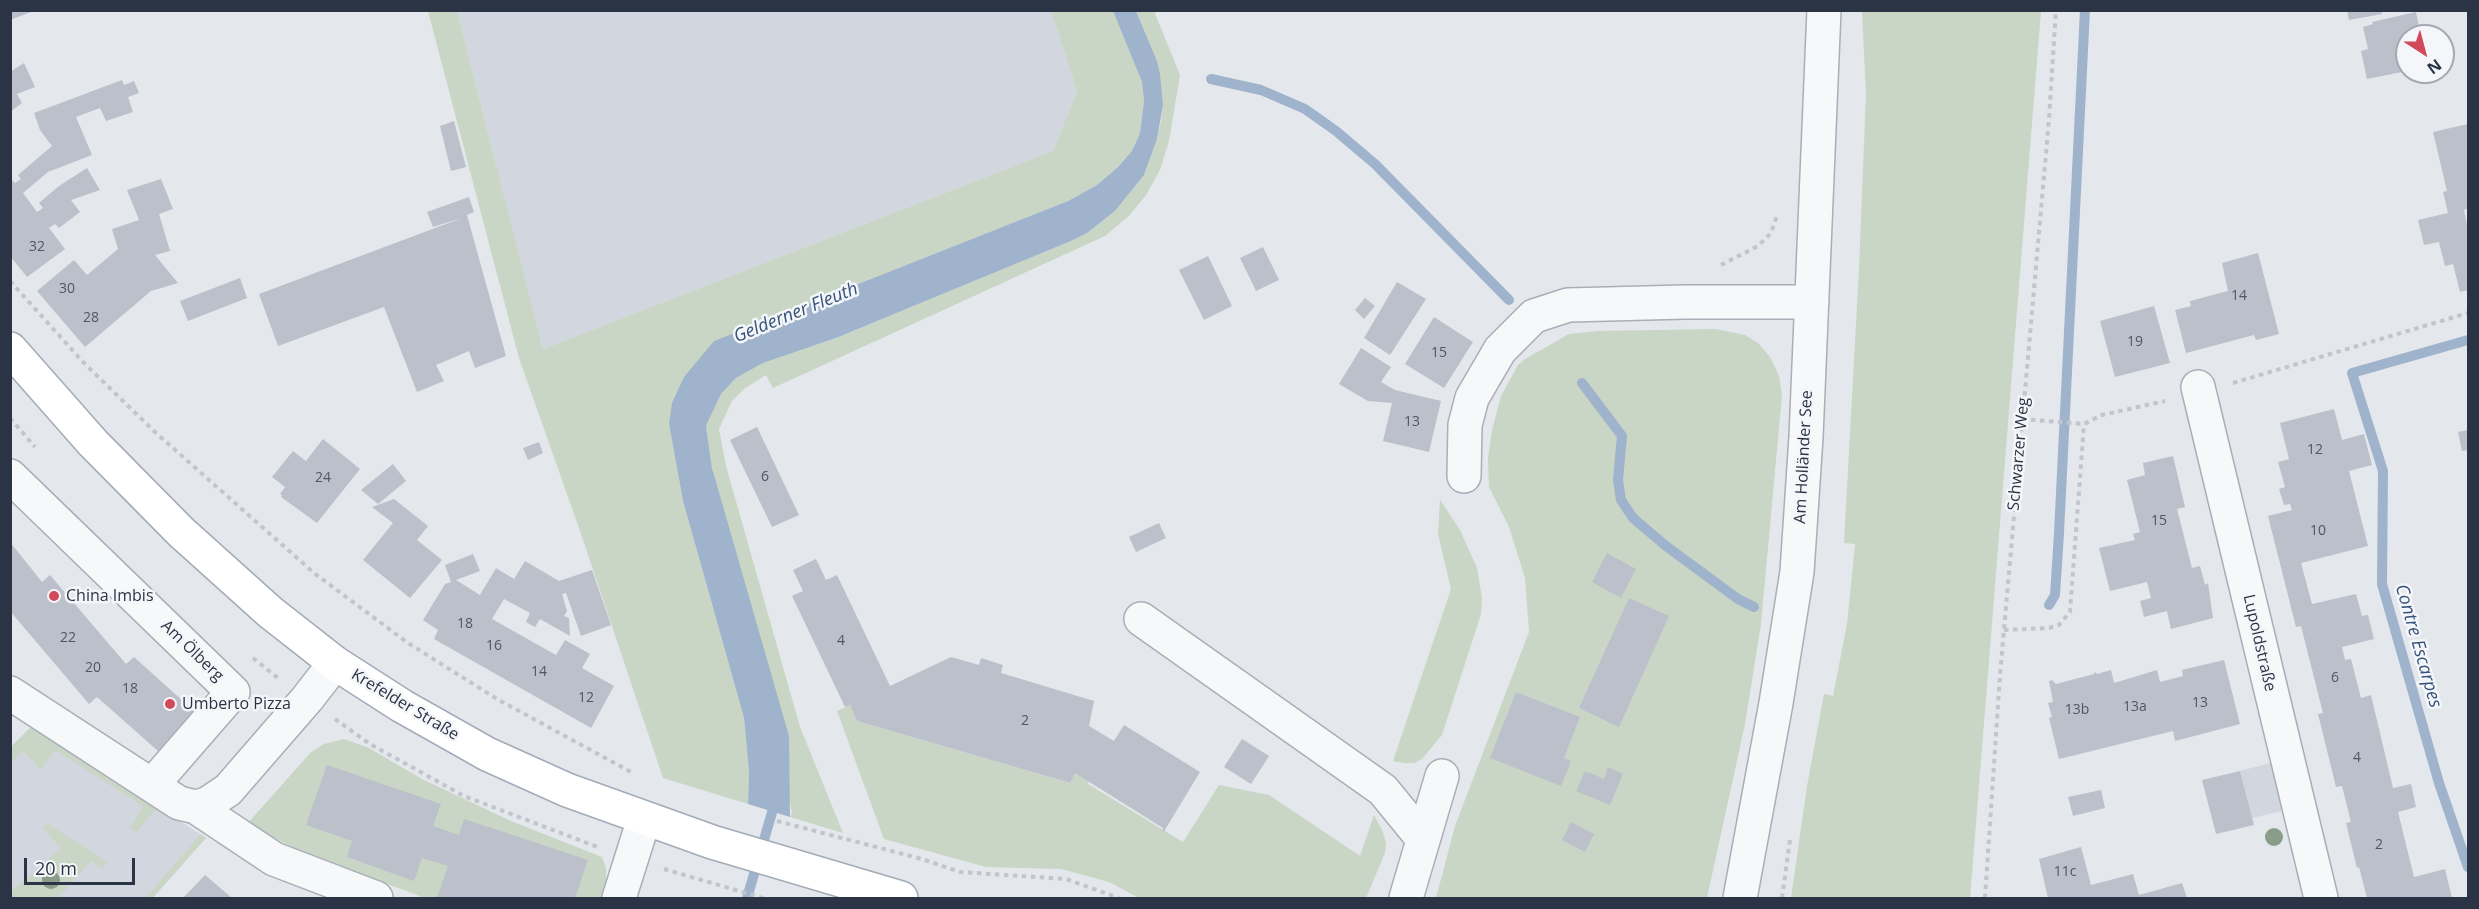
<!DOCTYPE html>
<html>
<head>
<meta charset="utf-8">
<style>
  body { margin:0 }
  #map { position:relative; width:2479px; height:909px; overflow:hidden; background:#e4e7ec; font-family:"Open Sans",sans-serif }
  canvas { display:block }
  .frame { position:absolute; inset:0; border:12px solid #2b3445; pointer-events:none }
  .north { position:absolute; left:2395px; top:24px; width:60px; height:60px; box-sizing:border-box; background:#f4f6f9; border:2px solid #a4a8b1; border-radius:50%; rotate:144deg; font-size:16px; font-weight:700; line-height:24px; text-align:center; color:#2b3445 }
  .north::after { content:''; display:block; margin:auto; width:21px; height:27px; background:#d1495b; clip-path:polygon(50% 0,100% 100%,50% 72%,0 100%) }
  .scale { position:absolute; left:24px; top:858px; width:111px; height:27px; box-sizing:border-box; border:3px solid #2b3445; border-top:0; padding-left:8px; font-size:18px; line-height:21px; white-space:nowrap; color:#2b3445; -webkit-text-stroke:4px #f4f6f9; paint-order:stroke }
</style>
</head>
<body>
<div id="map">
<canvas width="2479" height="909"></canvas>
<div class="frame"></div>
<div class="north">N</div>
<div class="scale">20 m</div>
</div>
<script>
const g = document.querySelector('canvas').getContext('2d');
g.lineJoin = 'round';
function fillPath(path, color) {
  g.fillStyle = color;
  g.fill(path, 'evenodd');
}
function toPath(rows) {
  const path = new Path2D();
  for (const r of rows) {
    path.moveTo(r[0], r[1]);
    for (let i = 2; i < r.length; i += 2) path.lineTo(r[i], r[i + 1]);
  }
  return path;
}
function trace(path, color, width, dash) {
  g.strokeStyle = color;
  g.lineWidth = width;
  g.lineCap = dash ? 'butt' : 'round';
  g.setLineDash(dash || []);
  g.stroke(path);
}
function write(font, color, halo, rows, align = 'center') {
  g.font = font + ' "Open Sans",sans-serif';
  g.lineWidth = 5;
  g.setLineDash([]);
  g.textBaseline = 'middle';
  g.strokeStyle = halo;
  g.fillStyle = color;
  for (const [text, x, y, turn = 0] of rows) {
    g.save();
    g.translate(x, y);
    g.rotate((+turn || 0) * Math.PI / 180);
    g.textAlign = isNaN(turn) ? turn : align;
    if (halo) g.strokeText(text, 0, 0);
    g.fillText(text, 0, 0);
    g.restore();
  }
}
fillPath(toPath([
  [457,11,1051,11,1077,91,1053,151,543,349],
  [33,725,206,838,153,898,11,898,11,747],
  [2274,762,2286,810,2252,818,2240,771]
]), '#d2d6de');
fillPath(toPath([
  [428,11,457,11,543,349,1053,151,1077,91,1051,11,1113,11,1136,66,1142,82,1144,101,1140,133,1132,151,1118,167,1097,185,1068,201,714,341,669,424,683,501,744,718,749,772,748,804,663,778,580,531,519,358],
  [1136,11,1154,11,1180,75,1169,141,1160,170,1146,195,1129,216,1105,236,773,388,766,375,744,389,732,401,719,429,726,466,800,727,843,833,790,817,792,812,712,468,706,426,721,394,736,378,763,363,836,338,1071,241,1087,233,1115,211,1144,175,1157,139,1161,121,1163,105,1157,61],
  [1862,11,2041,11,1970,898,1791,898,1807,786,1824,694,1833,696,1847,624,1855,544,1844,543,1859,269,1866,94],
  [1716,329,1745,335,1758,343,1770,357,1779,376,1782,395,1761,624,1745,724,1707,898,1436,898,1455,826,1529,632,1525,578,1509,527,1489,487,1488,458,1492,430,1501,396,1518,365,1525,359,1569,334,1597,331],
  [1440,500,1460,530,1477,568,1482,598,1481,614,1442,735,1422,759,1414,763,1404,763,1393,761,1451,589,1438,534],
  [850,705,857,721,1069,783,1075,773,1089,781,1088,784,1183,842,1219,785,1269,795,1360,856,1374,815,1383,832,1386,844,1385,853,1366,898,1139,898,1109,882,1061,869,986,867,884,839,837,711],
  [33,725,159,806,136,832,130,828,143,806,55,750,41,770,24,751,11,762,11,747],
  [344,739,369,748,422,779,511,821,602,857,606,868,606,882,603,898,425,898,297,850,248,823,311,752,324,744],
  [48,824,108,862,102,869,91,861,58,898,11,898,11,892,61,848,43,828],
  [201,834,206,838,152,898,145,898]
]), '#c9d6c5');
fillPath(toPath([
  [1113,11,1136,11,1157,61,1160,74,1163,105,1157,139,1144,175,1115,211,1087,233,1071,241,836,338,763,363,736,378,721,394,706,426,712,468,789,736,790,817,748,804,749,772,744,718,683,501,669,424,672,403,684,377,714,341,1068,201,1097,185,1118,167,1132,151,1140,133,1144,101,1142,82]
]), '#9fb4cc');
trace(toPath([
  [1211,79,1261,90,1305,109,1336,131,1375,164,1509,300],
  [2468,340,2352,373,2383,471,2382,584,2439,783,2468,867],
  [1582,383,1622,436,1618,480,1621,500,1633,518,1666,546,1738,599,1754,607],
  [2049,605,2055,595,2059,533,2085,10],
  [747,898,773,809,774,797]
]), '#9fb4cc', 10);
fillPath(toPath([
  [10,10,34,10,34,11,10,20],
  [2347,10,2381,10,2382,14,2349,20],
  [2416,12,2421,36,2407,36,2407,71,2367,79,2361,51,2368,49,2363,27,2373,24,2372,22],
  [24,63,35,87,17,94,22,103,10,112,10,72],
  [122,80,124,85,134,81,139,93,128,97,133,112,106,121,100,108,76,117,92,155,48,172,23,193,37,212,43,208,39,203,59,186,87,168,100,190,71,200,80,212,59,228,55,224,49,228,65,249,27,277,10,256,10,178,15,183,21,179,18,175,52,146,40,130,34,113],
  [454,121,466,167,451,171,440,126],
  [2468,124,2468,208,2464,210,2468,229,2468,290,2460,292,2453,264,2445,266,2439,242,2424,245,2418,220,2448,213,2443,192,2447,191,2433,132],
  [161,179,173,209,159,214,170,251,155,255,178,283,151,291,85,347,37,291,74,260,87,275,118,249,112,229,139,220,127,190],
  [469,197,474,212,467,215,506,356,475,368,469,351,436,365,444,381,417,392,384,307,278,346,259,294,462,218,433,227,427,212],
  [1263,247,1279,280,1256,291,1240,258],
  [2258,253,2279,334,2256,340,2254,335,2186,353,2175,310,2191,306,2190,301,2228,291,2222,263],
  [1208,256,1232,306,1204,320,1179,270],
  [240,278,247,298,188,321,180,301],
  [1397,282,1426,299,1390,355,1364,338],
  [1365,298,1375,306,1364,319,1355,310],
  [2154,306,2170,363,2115,377,2100,321],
  [1434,317,1473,342,1444,388,1405,364],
  [1361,348,1391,367,1381,382,1395,390,1441,401,1429,452,1383,441,1392,403,1368,401,1339,384],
  [2334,409,2342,440,2364,434,2372,465,2349,471,2368,546,2301,563,2312,604,2356,594,2362,616,2368,615,2374,639,2342,647,2345,660,2351,659,2361,698,2371,695,2393,788,2411,784,2416,807,2398,812,2414,877,2445,869,2452,898,2367,898,2359,867,2357,868,2346,823,2351,822,2342,786,2336,787,2318,714,2323,713,2301,626,2296,627,2268,516,2292,510,2290,504,2284,505,2279,489,2285,487,2278,462,2289,459,2280,423],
  [757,427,799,515,772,527,730,440],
  [2468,430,2468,450,2462,451,2458,432],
  [323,439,360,469,317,523,281,497,282,495,280,494,285,487,272,477,293,451,306,461],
  [539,442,543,453,528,460,523,448],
  [2173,456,2185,507,2177,509,2192,568,2200,566,2205,585,2208,583,2213,618,2171,629,2167,611,2144,617,2140,601,2151,598,2147,582,2110,591,2099,548,2135,540,2133,534,2140,532,2127,480,2145,475,2143,463],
  [393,464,406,481,378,504,361,490],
  [394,499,428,526,417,540,442,560,410,598,363,560,393,523,372,507],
  [1159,523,1166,538,1136,552,1129,537],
  [10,542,42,582,50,575,126,664,134,657,194,711,158,751,97,697,89,704,10,611],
  [1607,553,1636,569,1621,598,1592,582],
  [473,554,480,571,456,580,480,595,496,568,514,579,525,561,559,581,592,570,611,625,581,636,566,593,562,594,567,611,564,616,569,618,570,636,540,619,535,627,526,622,530,613,504,599,492,619,556,655,565,640,590,654,582,668,614,686,591,728,434,639,438,630,423,620,445,584,451,582,445,565],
  [816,559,826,580,837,575,890,686,951,657,979,665,981,658,1003,665,1001,673,1094,701,1089,726,1114,741,1124,725,1200,772,1163,833,1163,828,1075,773,1070,783,857,721,850,705,845,707,792,596,803,591,793,570],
  [1629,598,1669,616,1619,727,1579,708],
  [2224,660,2240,724,2175,741,2173,731,2059,759,2049,718,2052,717,2048,703,2053,702,2049,681,2052,680,2056,684,2094,674,2095,672,2097,674,2111,670,2114,683,2157,670,2160,682,2183,676,2182,670],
  [1516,692,1580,717,1564,758,1571,761,1561,786,1490,758],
  [1242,739,1269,756,1251,784,1224,767],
  [327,765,441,804,433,826,459,835,464,819,588,860,575,898,437,898,448,866,422,858,414,881,347,857,352,841,306,825],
  [1608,767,1623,774,1610,805,1576,791,1585,771,1604,779],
  [2240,771,2254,825,2216,834,2202,780],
  [2101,790,2105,808,2073,816,2068,797],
  [1571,822,1594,834,1585,852,1562,840],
  [2081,847,2091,885,2133,874,2139,895,2182,883,2187,898,2048,898,2039,859],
  [205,875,232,898,183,898]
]), '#bbc0ca');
const minor = toPath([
  [2198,387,2321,898],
  [10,476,233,692,153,784],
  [1464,476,1465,425,1472,398,1500,350,1534,316,1568,305,1685,302,1812,302],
  [1141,619,1383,790,1423,839],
  [10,693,179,803,196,807,207,804,228,790,307,699,335,663],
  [196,807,274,859,376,898],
  [619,898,644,819],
  [1406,898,1442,776],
  [1740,898,1776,703,1797,572,1806,437,1824,10]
]);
const major = toPath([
  [10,349,93,443,181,532,270,612,335,663,402,706,487,754,567,790,712,842,901,898]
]);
trace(minor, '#a9aeb7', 36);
trace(major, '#a3abb8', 36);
trace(toPath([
  [1721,265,1758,246,1771,233,1777,215],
  [10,281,84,363,156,433,314,573,408,643,497,699,631,772],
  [2233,383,2468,313],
  [10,418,35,447],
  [2022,419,2084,424,2102,415,2165,401],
  [2004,630,2049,628,2059,625,2070,612,2084,424],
  [253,658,278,678],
  [335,719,370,744,464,796,600,848],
  [777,821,922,859,960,872,1066,879,1119,898],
  [664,869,763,898],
  [1782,898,1790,840],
  [1985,898,2000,675,2049,119,2056,10]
]), '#c2c5cb', 4, [4.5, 4.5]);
trace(minor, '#f7f8fa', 33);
trace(major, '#fff', 33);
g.fillStyle = '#899d89';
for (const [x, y] of [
  [2274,837],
  [51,880]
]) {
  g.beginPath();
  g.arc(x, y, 9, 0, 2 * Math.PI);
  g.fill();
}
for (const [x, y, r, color] of [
  [54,596,6,"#d1495b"],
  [170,704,6,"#d1495b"]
]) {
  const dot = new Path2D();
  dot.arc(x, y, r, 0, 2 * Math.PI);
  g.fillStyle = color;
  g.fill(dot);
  trace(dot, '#f4f6f9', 2);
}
write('14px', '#4f5766', null, [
  ["32",37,247],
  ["30",67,289],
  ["14",2239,296],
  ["28",91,318],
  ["19",2135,342],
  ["15",1439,353],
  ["13",1412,422],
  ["12",2315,450],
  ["6",765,477],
  ["24",323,478],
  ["15",2159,521],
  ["10",2318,531],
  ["18",465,624],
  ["22",68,638],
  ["4",841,641],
  ["16",494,646],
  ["20",93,668],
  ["14",539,672],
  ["6",2335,678],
  ["18",130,689],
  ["12",586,698],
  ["13",2200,703],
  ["13a",2135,707],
  ["13b",2077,710],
  ["2",1025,721],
  ["4",2357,758],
  ["2",2379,845],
  ["11c",2065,872]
]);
write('16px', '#2b3445', '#f4f6f9', [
  ["Schwarzer Weg",2019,454,-85],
  ["Am Holländer See",1804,457,-87],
  ["Lupoldstraße",2259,643,77],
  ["Am Ölberg",192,651,44],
  ["Krefelder Straße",405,705,31]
]);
write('16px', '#2b3445', '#f4f6f9', [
  ["China Imbis",66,596],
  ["Umberto Pizza",182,704]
], 'left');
write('italic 18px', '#34527a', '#f4f6f9', [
  ["Gelderner Fleuth",796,313,-22],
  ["Contre Escarpes",2418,646,74]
]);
</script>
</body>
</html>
